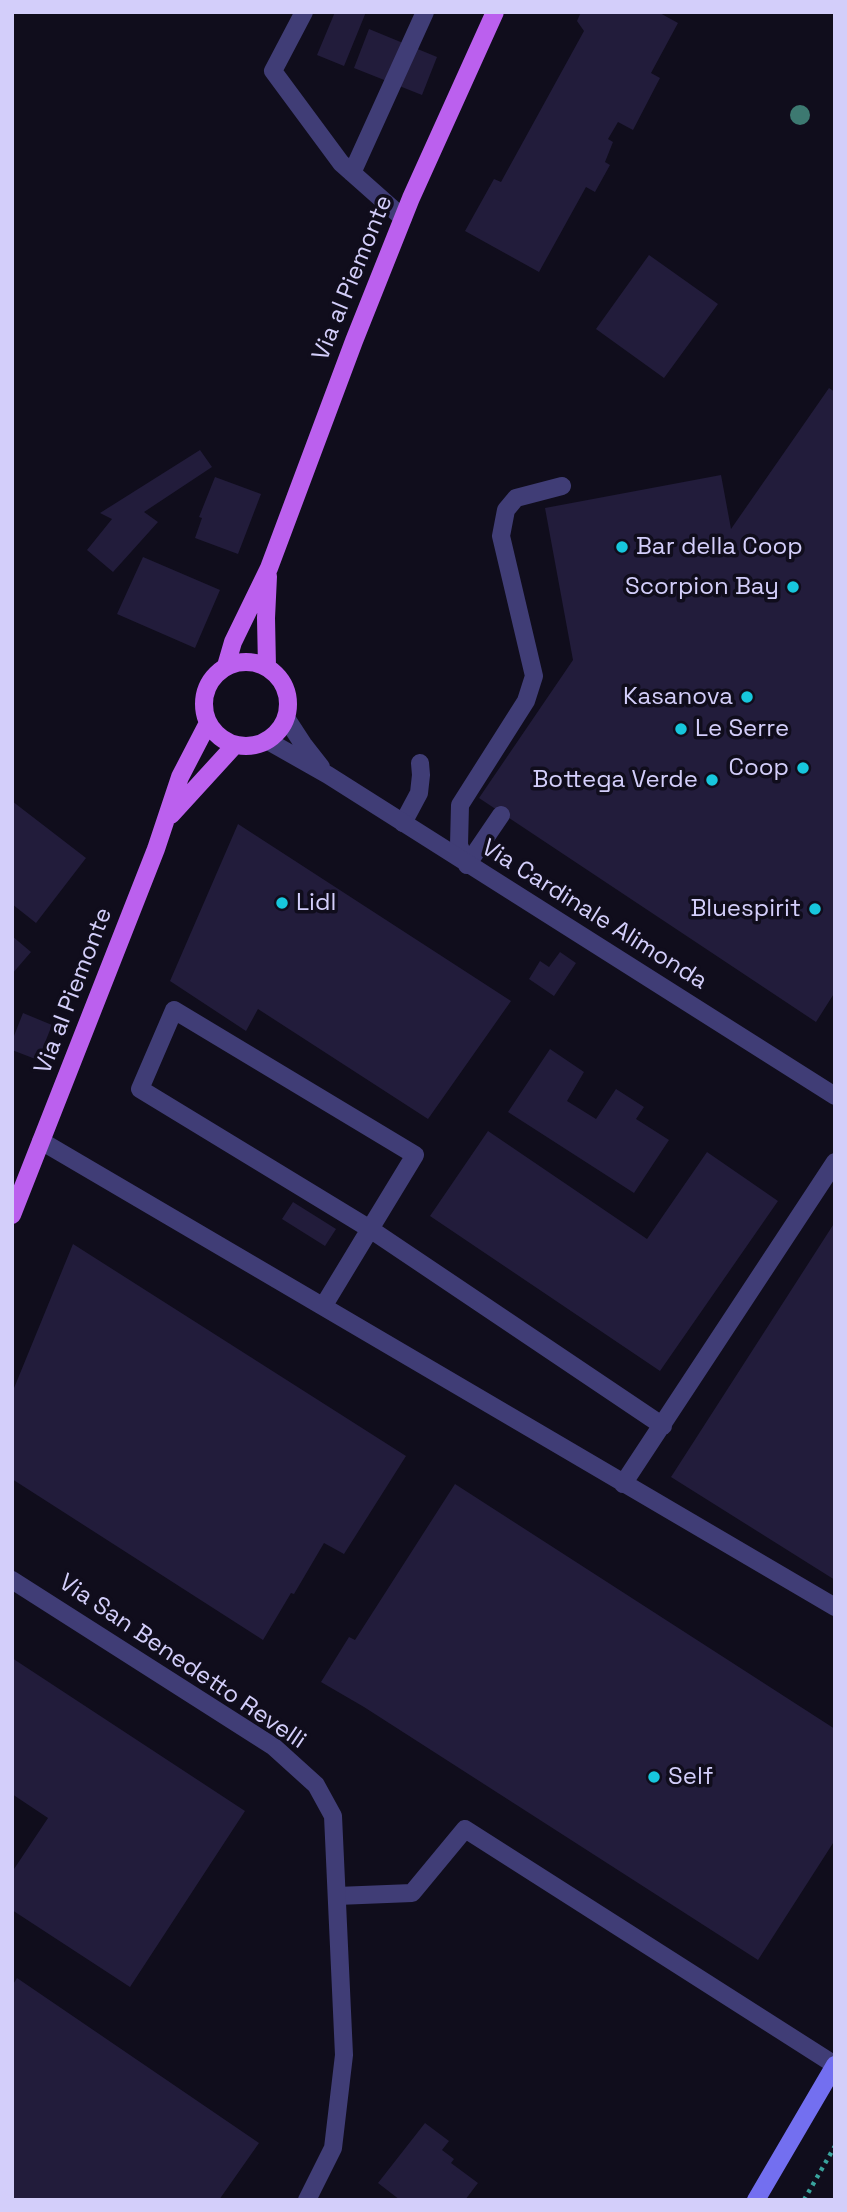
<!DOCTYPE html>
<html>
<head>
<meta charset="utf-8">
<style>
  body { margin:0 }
  #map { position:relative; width:847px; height:2212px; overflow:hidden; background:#100d1c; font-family:"Space Grotesk",sans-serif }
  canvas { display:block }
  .frame { position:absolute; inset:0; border:14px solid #d3cefa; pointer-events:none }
</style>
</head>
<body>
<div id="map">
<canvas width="847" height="2212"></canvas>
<div class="frame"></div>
</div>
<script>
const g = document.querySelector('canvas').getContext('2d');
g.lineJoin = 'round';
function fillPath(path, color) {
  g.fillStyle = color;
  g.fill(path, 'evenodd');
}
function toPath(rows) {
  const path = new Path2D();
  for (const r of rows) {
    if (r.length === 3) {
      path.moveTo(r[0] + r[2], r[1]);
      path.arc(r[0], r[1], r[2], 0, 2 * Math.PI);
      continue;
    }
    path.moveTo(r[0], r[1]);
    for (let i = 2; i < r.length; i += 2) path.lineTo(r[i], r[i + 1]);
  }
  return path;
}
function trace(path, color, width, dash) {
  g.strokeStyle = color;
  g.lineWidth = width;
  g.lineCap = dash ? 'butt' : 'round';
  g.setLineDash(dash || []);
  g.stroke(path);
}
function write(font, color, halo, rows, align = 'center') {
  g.font = font + ' "Space Grotesk",sans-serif';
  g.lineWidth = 7;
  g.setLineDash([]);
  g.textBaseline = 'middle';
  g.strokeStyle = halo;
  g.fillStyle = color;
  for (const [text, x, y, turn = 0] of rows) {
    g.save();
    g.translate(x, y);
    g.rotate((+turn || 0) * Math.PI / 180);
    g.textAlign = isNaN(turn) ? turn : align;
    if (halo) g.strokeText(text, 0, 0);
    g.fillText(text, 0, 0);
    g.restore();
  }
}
fillPath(toPath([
  [335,12,366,12,344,66,317,55],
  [581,12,658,12,678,23,651,73,660,78,633,130,618,122,608,139,613,142,605,162,610,165,595,192,586,187,539,272,465,231,494,179,501,182,584,31,577,21],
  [369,29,437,57,422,95,354,68],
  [649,255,718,304,664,378,596,329],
  [829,388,835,392,835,992,816,1022,479,798,573,660,545,508,721,475,731,529],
  [200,450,212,467,144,512,158,522,113,572,87,550,112,519,100,513],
  [215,477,261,494,238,554,195,538,202,518,199,517],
  [143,557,220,590,195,648,117,614],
  [12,801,86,858,36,923,12,904],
  [238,824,511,1001,428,1119,258,1009,246,1031,170,981],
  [12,936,31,952,12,974],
  [560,952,576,963,554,996,529,979,540,961,549,967],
  [23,1013,52,1025,38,1060,12,1050,12,1041],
  [550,1049,584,1072,567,1101,596,1119,616,1089,644,1107,636,1119,669,1140,634,1193,508,1112],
  [488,1131,647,1239,707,1152,778,1201,660,1371,430,1216],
  [293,1202,336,1229,325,1246,282,1219],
  [835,1222,835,1580,671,1477],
  [73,1244,406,1456,344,1554,324,1543,294,1594,291,1593,263,1640,12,1479,12,1393],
  [455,1484,835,1729,835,1840,758,1960,364,1707,321,1682,349,1637,355,1640],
  [12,1658,245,1811,130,1987,12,1910,12,1872,48,1818,12,1794],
  [17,1978,259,2143,219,2200,12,2200,12,1986],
  [425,2123,449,2141,442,2150,454,2159,451,2163,478,2183,465,2200,400,2200,378,2183]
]), '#221c3b');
trace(toPath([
  [804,2200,835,2146]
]), '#39a39d', 4.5, [3.5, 5]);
trace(toPath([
  [304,12,273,71,341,163,403,218],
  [352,173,425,12],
  [403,823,419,793,421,775,420,763],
  [467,865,459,845,460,805,526,701,534,676,501,536,506,510,516,498,562,486],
  [467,865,501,815],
  [41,1141,835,1607],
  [324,1305,370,1229,415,1155,174,1010,140,1089,370,1229,663,1426],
  [623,1484,835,1162],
  [337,1896,412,1893,465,1829,835,2065]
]), '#403d76', 18);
trace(toPath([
  [286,718,303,744,321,767],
  [268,741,328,775,835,1096],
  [12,1580,274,1747,316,1785,333,1816,344,2055,333,2148,307,2200]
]), '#403d76', 18);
trace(toPath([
  [756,2200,835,2065]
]), '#736ff0', 18);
trace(toPath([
  [246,704,42],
  [226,666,233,642,269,568,354,341,411,198,495,12],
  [267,667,266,618,268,576],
  [171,815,235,745],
  [12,1215,156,849,180,777,208,723]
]), '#bb60ee', 18);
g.fillStyle = '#3d7971';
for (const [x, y] of [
  [800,115]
]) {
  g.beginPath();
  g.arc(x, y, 10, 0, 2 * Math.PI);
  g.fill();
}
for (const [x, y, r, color] of [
  [622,547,7,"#17c7dd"],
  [793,587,7,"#17c7dd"],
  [747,697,7,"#17c7dd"],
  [681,729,7,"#17c7dd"],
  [803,768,7,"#17c7dd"],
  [712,780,7,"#17c7dd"],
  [282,903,7,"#17c7dd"],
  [815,909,7,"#17c7dd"],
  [654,1777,7,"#17c7dd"]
]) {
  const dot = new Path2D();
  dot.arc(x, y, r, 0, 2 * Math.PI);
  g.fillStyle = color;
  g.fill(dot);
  trace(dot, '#100d1c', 2.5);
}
write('24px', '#d3cefa', '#100d1c', [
  ["Via al Piemonte",353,278,-68],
  ["Via Cardinale Alimonda",594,915,32],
  ["Via al Piemonte",74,991,-69],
  ["Via San Benedetto Revelli",182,1662,34]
]);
write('24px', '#d3cefa', '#100d1c', [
  ["Bar della Coop",636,547,"left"],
  ["Scorpion Bay",779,587],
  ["Kasanova",733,697],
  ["Le Serre",695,729,"left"],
  ["Coop",789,768],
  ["Bottega Verde",698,780],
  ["Lidl",296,903,"left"],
  ["Bluespirit",801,909],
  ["Self",668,1777,"left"]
], 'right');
</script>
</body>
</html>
